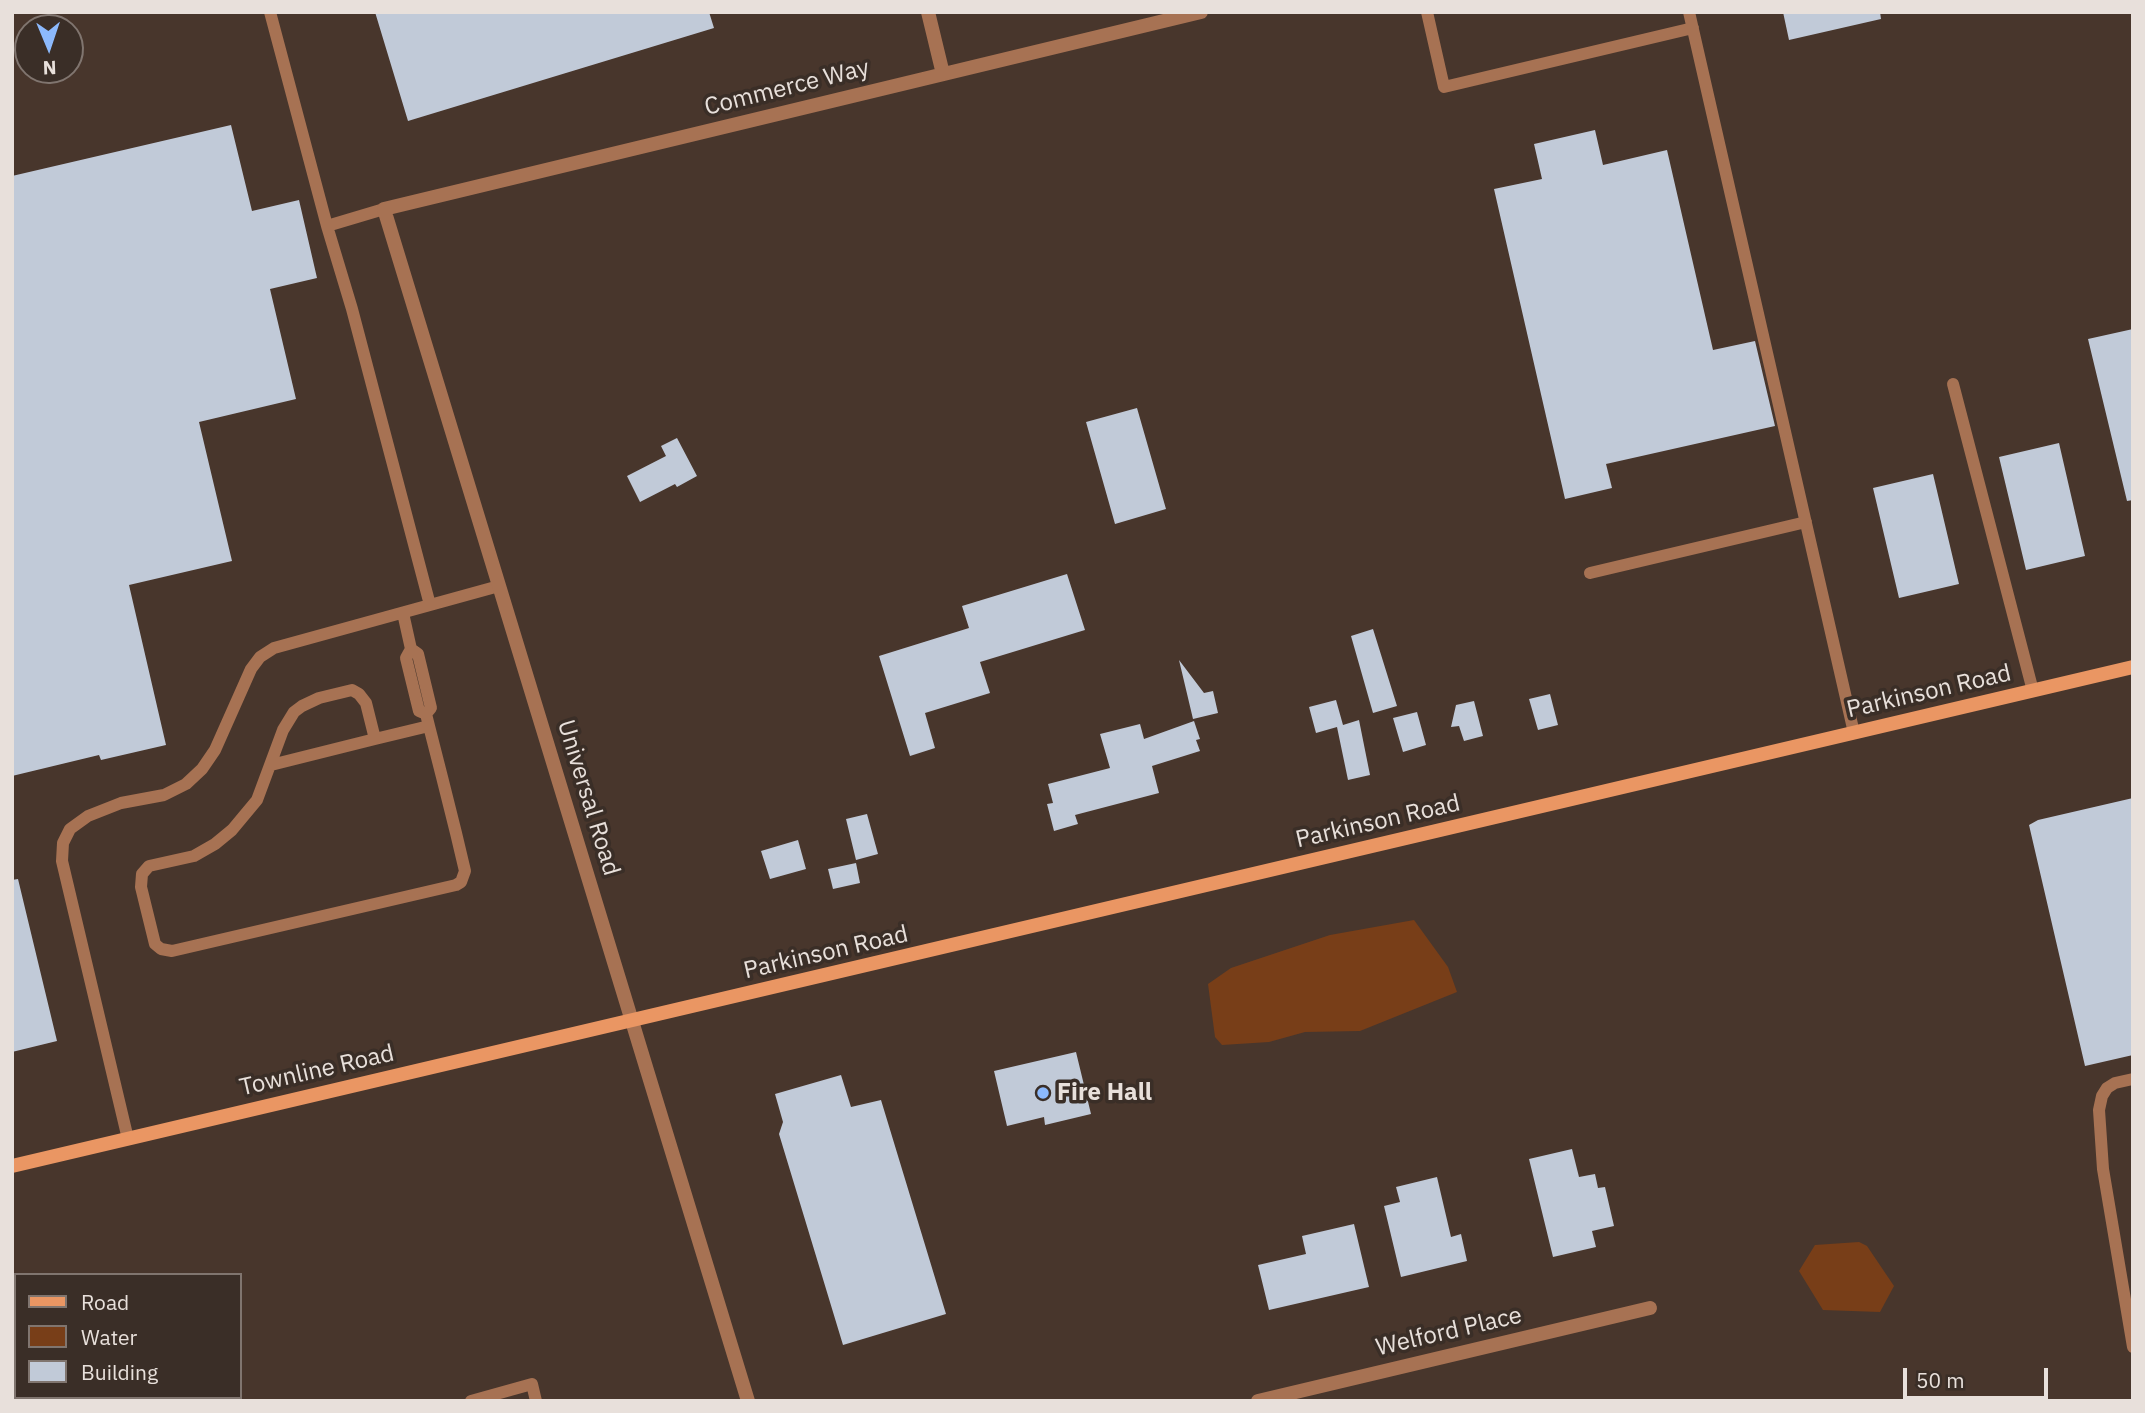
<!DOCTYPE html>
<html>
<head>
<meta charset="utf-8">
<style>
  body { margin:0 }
  #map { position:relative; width:2145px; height:1413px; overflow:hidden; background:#3a2e27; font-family:"IBM Plex Sans",sans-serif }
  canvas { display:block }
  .frame { position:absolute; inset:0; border:14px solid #e8e0db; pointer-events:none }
  .legend { position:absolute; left:14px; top:1273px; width:228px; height:126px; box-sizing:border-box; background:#3a2e27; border:2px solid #80756f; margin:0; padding:9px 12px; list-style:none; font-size:21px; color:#e8e0db }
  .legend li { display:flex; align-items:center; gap:14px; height:35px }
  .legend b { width:35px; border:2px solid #80756f }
  .north { position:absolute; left:14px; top:14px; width:70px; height:70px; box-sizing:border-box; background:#3a2e27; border:2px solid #80756f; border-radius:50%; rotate:178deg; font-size:19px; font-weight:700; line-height:28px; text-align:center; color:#e8e0db }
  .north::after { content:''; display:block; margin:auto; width:24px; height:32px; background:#8cb9fc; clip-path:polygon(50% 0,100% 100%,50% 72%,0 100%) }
  .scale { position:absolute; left:1903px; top:1368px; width:145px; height:32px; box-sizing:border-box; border:4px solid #e8e0db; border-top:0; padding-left:9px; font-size:21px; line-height:24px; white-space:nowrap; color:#e8e0db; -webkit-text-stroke:5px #3a2e27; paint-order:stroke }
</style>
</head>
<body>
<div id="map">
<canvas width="2145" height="1413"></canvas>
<div class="frame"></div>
<ul class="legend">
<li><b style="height:9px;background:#ea9663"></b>Road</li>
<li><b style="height:19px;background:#783e18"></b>Water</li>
<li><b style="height:19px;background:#c1cad8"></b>Building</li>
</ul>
<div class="north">N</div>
<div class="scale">50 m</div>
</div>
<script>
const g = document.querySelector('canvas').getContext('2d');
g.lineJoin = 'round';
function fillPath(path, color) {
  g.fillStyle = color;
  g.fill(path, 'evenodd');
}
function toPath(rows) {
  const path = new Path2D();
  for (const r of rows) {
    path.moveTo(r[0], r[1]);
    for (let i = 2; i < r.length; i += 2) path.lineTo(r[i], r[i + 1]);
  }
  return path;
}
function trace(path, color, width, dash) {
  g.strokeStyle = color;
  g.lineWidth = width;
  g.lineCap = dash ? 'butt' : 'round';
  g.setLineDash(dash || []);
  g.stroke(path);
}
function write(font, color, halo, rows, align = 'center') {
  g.font = font + ' "IBM Plex Sans",sans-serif';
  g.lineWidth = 7;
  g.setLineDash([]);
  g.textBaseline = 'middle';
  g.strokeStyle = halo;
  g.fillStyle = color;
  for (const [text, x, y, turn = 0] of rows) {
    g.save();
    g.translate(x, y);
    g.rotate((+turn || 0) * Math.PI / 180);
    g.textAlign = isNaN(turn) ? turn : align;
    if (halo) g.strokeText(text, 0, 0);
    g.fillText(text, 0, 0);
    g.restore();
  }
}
fillPath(toPath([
  [12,12,2133,12,2133,1401,12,1401],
  [28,28,70,28,70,70,28,70],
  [16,1275,240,1275,240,1397,16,1397]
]), '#48362c');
fillPath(toPath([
  [1414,920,1448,967,1457,992,1360,1031,1305,1032,1269,1042,1222,1045,1215,1037,1208,984,1231,968,1330,935],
  [1859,1242,1867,1246,1894,1286,1880,1312,1823,1310,1799,1271,1815,1245]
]), '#783e18');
fillPath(toPath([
  [375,12,709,12,714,28,408,121],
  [1783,12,1880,12,1881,19,1789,40],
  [231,125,252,211,299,200,317,278,270,289,296,399,199,422,232,561,129,585,166,745,101,760,99,755,12,776,12,176],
  [1595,130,1603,165,1667,150,1713,350,1755,341,1775,426,1606,464,1612,488,1565,499,1494,189,1542,179,1534,144],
  [2133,329,2133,500,2127,501,2088,339],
  [1137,408,1166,509,1115,524,1086,422],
  [677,438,697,476,677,487,675,484,640,502,627,476,666,456,661,446],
  [2059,443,2085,556,2026,570,1999,457],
  [1933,474,1959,584,1899,598,1873,488],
  [1067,574,1085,630,980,662,990,693,925,713,935,748,910,756,879,656,969,628,962,606],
  [1373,629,1397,706,1373,713,1351,636],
  [1179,660,1204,693,1213,691,1218,713,1193,719],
  [1550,694,1558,725,1538,730,1529,699],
  [1336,700,1343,725,1359,720,1370,775,1348,780,1337,727,1316,733,1309,707],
  [1474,701,1483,736,1464,741,1459,726,1451,727,1456,705],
  [1417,712,1426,745,1403,752,1393,718],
  [1194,721,1200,739,1196,740,1200,751,1152,766,1159,793,1075,815,1078,824,1054,831,1047,804,1053,803,1048,784,1110,768,1100,734,1140,724,1144,739],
  [2133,798,2133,1055,2085,1066,2029,825,2038,820],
  [867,814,878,854,856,860,846,819],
  [798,840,806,869,770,879,761,851],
  [856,863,860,883,833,889,828,869],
  [18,879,57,1041,12,1052,12,880],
  [1076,1052,1091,1114,1045,1125,1044,1117,1007,1126,994,1071],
  [841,1075,851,1107,881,1100,946,1314,843,1345,779,1134,783,1122,775,1094],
  [1572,1149,1579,1177,1595,1174,1598,1188,1605,1187,1614,1226,1592,1231,1596,1247,1553,1257,1529,1159],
  [1437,1177,1451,1237,1461,1234,1467,1261,1401,1277,1384,1206,1400,1202,1396,1187],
  [1354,1224,1369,1287,1269,1310,1258,1265,1306,1254,1302,1236]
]), '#c1cad8');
trace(toPath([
  [270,12,327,226,384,209],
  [1427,12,1444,87,1693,28],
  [1689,12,1854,733],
  [327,226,352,309,430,605],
  [1953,384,2033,691],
  [1590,573,1806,522],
  [403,613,411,649,418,654,431,708,426,714,419,711,406,658,411,649],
  [426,714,429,726,442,777,456,833,465,871,461,882,456,885,172,951,161,949,155,944,141,887,142,874,149,866,194,856,215,844,232,830,257,800,283,730,294,712,302,706,319,698,352,690,359,694,366,703,375,739,429,726],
  [271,765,375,739],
  [2133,1079,2115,1083,2107,1088,2102,1096,2099,1110,2103,1169,2133,1347],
  [128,1139,62,861,63,843,70,829,88,816,121,803,164,795,186,784,202,769,215,750,251,669,260,657,274,648,499,586],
  [471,1401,532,1384,536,1401]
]), '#a77253', 12);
trace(toPath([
  [928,12,943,74],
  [748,1401,384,209,1201,12],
  [1258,1401,1650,1308]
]), '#a77253', 14);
trace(toPath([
  [12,1166,2133,667]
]), '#ea9663', 14);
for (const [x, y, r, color] of [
  [1043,1093,7,"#8cb9fc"]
]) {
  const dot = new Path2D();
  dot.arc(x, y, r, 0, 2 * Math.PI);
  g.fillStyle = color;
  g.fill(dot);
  trace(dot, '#3a2e27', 2.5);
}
write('24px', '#e8e0db', '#3a2e27', [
  ["Commerce Way",787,88,-14],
  ["Parkinson Road",1929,692,-13],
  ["Universal Road",588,798,73],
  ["Parkinson Road",1378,822,-13],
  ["Parkinson Road",826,953,-13],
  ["Townline Road",317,1071,-13],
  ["Welford Place",1449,1332,-13]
]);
write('bold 24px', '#e8e0db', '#3a2e27', [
  ["Fire Hall",1057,1093]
], 'left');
</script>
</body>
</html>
